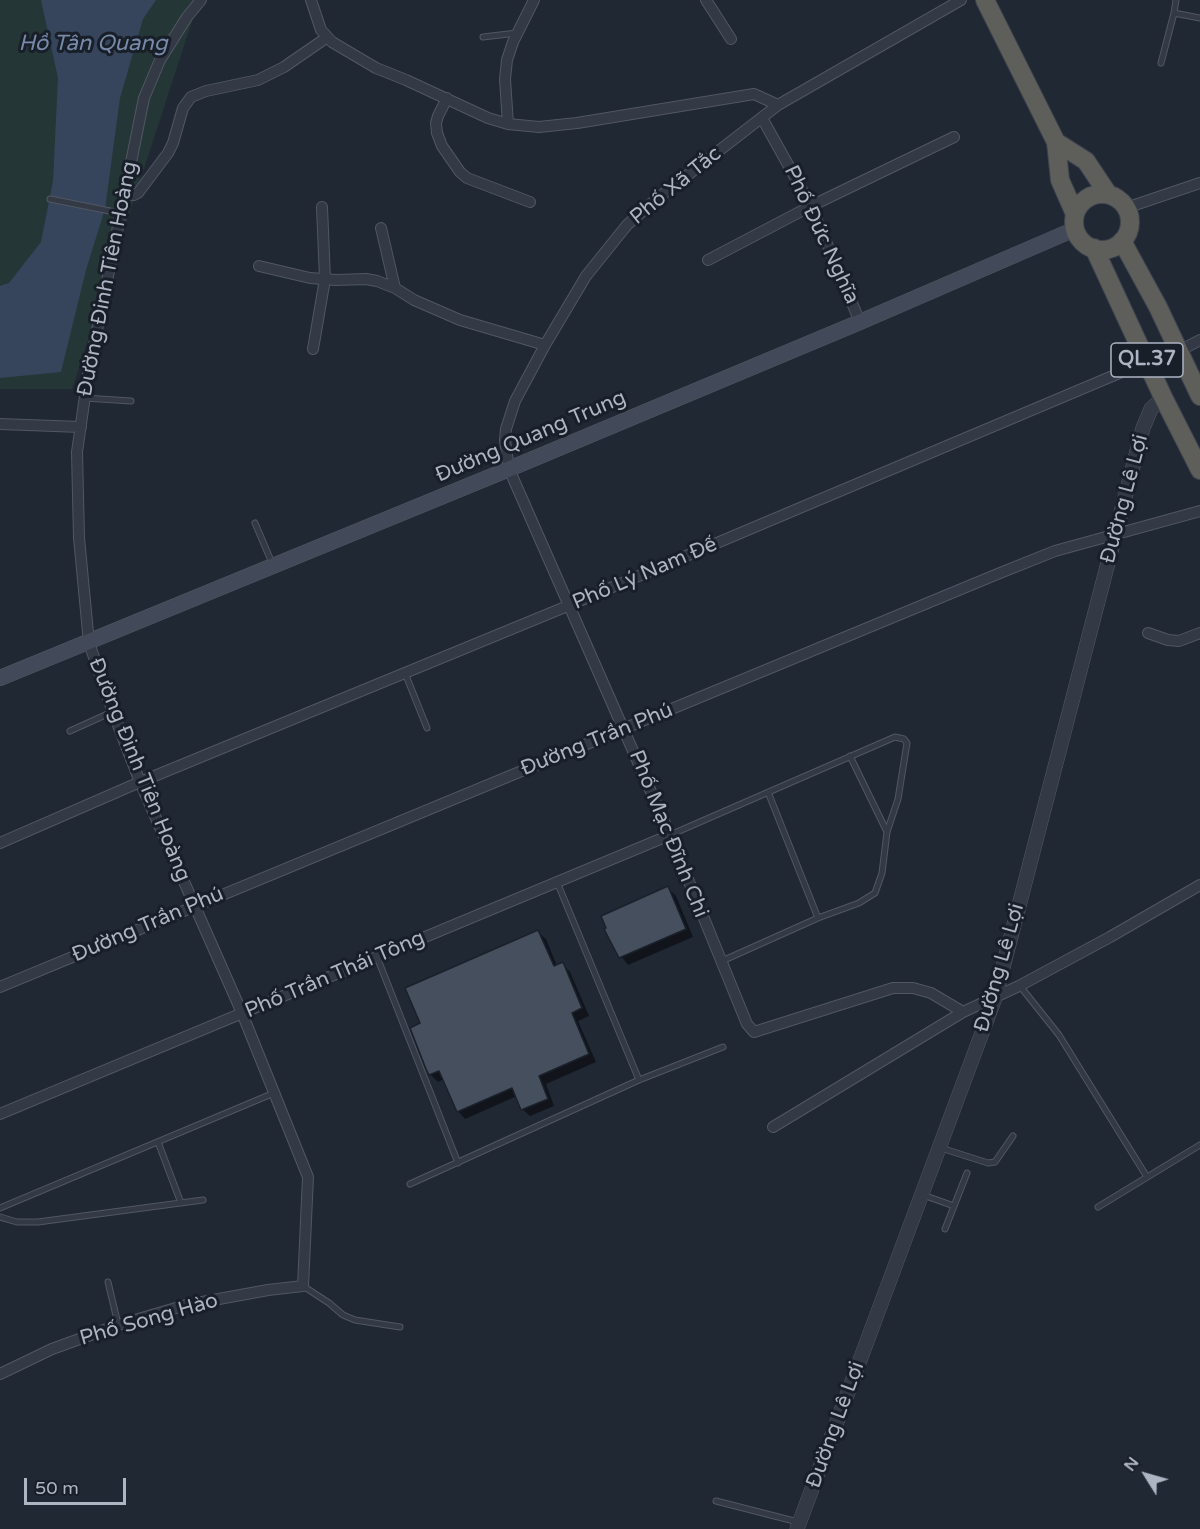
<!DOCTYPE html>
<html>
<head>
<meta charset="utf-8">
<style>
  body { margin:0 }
  #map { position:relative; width:1200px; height:1529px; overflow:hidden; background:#202834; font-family:"Varela Round",sans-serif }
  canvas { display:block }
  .north { position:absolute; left:1116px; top:1445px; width:60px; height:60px; -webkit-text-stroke:4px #191f29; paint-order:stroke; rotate:307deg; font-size:16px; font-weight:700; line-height:24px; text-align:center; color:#adb4c2 }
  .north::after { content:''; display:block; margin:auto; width:21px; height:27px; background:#adb4c2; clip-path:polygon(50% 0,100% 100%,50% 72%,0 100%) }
  .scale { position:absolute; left:24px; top:1478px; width:102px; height:27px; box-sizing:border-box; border:3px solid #adb4c2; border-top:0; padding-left:8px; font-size:18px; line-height:21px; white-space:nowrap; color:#adb4c2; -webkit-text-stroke:4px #191f29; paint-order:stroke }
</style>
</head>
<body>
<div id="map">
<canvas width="1200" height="1529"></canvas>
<div class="north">N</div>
<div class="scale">50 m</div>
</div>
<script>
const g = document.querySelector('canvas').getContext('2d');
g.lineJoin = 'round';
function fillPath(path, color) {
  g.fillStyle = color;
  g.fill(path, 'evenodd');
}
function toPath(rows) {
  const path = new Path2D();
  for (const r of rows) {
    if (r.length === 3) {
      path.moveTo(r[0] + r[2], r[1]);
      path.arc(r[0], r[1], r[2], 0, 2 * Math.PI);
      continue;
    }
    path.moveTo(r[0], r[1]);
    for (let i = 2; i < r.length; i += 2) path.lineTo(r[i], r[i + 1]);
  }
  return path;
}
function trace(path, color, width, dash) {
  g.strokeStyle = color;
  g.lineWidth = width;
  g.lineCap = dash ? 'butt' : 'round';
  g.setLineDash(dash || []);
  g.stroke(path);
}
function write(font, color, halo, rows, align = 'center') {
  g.font = font + ' "Varela Round",sans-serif';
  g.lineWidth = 6;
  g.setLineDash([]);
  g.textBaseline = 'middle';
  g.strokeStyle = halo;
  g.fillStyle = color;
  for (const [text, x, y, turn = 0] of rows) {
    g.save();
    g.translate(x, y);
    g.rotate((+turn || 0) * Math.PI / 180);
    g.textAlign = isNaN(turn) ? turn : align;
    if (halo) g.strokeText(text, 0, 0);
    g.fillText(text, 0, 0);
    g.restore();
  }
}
fillPath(toPath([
  [0,0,199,0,72,389,0,389]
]), '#253637');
fillPath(toPath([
  [41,0,156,0,143,19,120,98,105,209,86,270,61,372,0,378,0,286,9,283,41,242,53,181,58,78]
]), '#36455c');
fillPath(toPath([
  [668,888,676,896,693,937,628,965,612,944,606,930],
  [538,932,546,939,557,966,562,964,570,972,589,1016,578,1021,596,1062,546,1084,554,1106,530,1116,522,1109,517,1096,465,1119,458,1111,444,1079,438,1082,430,1074,422,1024]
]), '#0007');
const building = toPath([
  [668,886,686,929,619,958,604,929,606,928,601,916,668,886],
  [538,930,554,966,563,962,582,1008,572,1013,589,1054,539,1076,548,1099,521,1110,512,1088,457,1112,439,1071,429,1075,426,1069,410,1028,420,1023,405,988,538,930]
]);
fillPath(building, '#464f5e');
trace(building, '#1b212b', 1.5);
const service = toPath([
  [1174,13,1176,0],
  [483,37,517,33],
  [1161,63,1174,13,1200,18],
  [50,199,120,213],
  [84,398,131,401],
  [255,523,272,563],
  [405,673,427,728],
  [70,731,112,712],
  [850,756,887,832],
  [768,792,818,918],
  [670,835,895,737,904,739,907,743,898,799,887,832,882,873,875,893,859,903,818,918,722,961],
  [557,882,639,1080],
  [377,957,458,1163],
  [1020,986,1059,1035,1147,1177],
  [158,1142,181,1203],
  [941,1148,988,1163,995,1162,1013,1136],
  [410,1184,639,1080,723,1047],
  [923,1195,954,1206],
  [1098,1207,1200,1145],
  [0,1208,274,1093],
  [0,1217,17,1222,38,1222,203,1200],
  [945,1229,967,1173],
  [108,1282,118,1324],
  [303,1286,329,1303,343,1315,355,1320,400,1327],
  [716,1501,798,1522]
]);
const minor = toPath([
  [311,0,321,30,332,42,376,68,406,80,488,118,508,124,539,127,577,123,754,94,778,105],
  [706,0,731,39],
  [961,0,778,105,654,201,627,225,586,276,545,345,515,401,506,429,505,440,509,469,670,835,747,1024,754,1032,893,988,913,988,931,993,963,1012],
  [447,98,438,116,436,123,437,133,442,146,460,172,467,178,530,202],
  [762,118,811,206,860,322],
  [508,124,505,79,507,60,513,42,534,0],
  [124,194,134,195,138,193,168,153,173,143,183,108,191,97,206,91,258,80,284,67,326,38],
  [1126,208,1200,183],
  [381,228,395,288],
  [708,260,811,206,954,137],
  [259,266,310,278,336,280,366,279,377,281,395,288,414,300,460,320,545,345],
  [313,349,325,279,322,207],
  [1179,351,1200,340],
  [0,424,81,427],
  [1148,633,1168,640,1179,641,1200,633],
  [0,843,140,782,570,605,1148,361],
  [0,987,1000,573,1055,551,1200,511],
  [0,1114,670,835],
  [773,1127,963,1012,1019,986,1110,937,1200,885],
  [0,1374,52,1349,118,1325,186,1305,268,1290,303,1286,308,1177,242,1013,140,782,113,712,89,643,79,538,77,452,88,375,144,98,160,60,187,17,201,0]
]);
const tertiary = toPath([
  [797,1529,995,998,1143,428,1151,409,1163,397]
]);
const secondary = toPath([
  [0,678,509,469,860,322,1075,229]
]);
const trunk = toPath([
  [985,0,1056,142,1060,180,1075,214],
  [1056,142,1086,161,1108,194],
  [1102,222,28],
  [1122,241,1158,307,1200,396],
  [1094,248,1163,397,1200,470]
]);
trace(service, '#515763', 7);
trace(minor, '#515763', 12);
trace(tertiary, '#515763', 15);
trace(secondary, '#515763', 16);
trace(trunk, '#3e444f', 20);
trace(service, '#333a45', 5);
trace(minor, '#333a45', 10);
trace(tertiary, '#333a45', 14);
trace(secondary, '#424958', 15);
trace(trunk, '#5e5e5b', 18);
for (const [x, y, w] of [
  [1147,360,72]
]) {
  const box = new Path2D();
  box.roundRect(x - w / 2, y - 17, w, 34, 4.5);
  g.fillStyle = '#191f29';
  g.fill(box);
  trace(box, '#adb4c2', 1.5);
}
write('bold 20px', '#adb4c2', null, [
  ["QL.37",1147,360]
]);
write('21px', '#adb4c2', '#191f29', [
  ["Phố Xã Tắc",676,186,-39],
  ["Phố Đức Nghĩa",821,235,65],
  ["Đường Đinh Tiên Hoàng",108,279,-79],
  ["Đường Quang Trung",531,437,-23],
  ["Đường Lê Lợi",1125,499,-75],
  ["Phố Lý Nam Đế",645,574,-23],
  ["Đường Trần Phú",597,740,-22],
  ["Đường Đinh Tiên Hoàng",139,770,68],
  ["Phố Mạc Đĩnh Chi",668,834,68],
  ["Đường Trần Phú",148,925,-23],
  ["Đường Lê Lợi",1000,968,-74],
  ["Phố Trần Thái Tông",335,975,-23],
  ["Phố Song Hào",149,1320,-16],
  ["Đường Lê Lợi",836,1425,-70]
]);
write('italic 22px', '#778aa9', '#191f29', [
  ["Hồ Tân Quang",93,44]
]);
</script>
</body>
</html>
